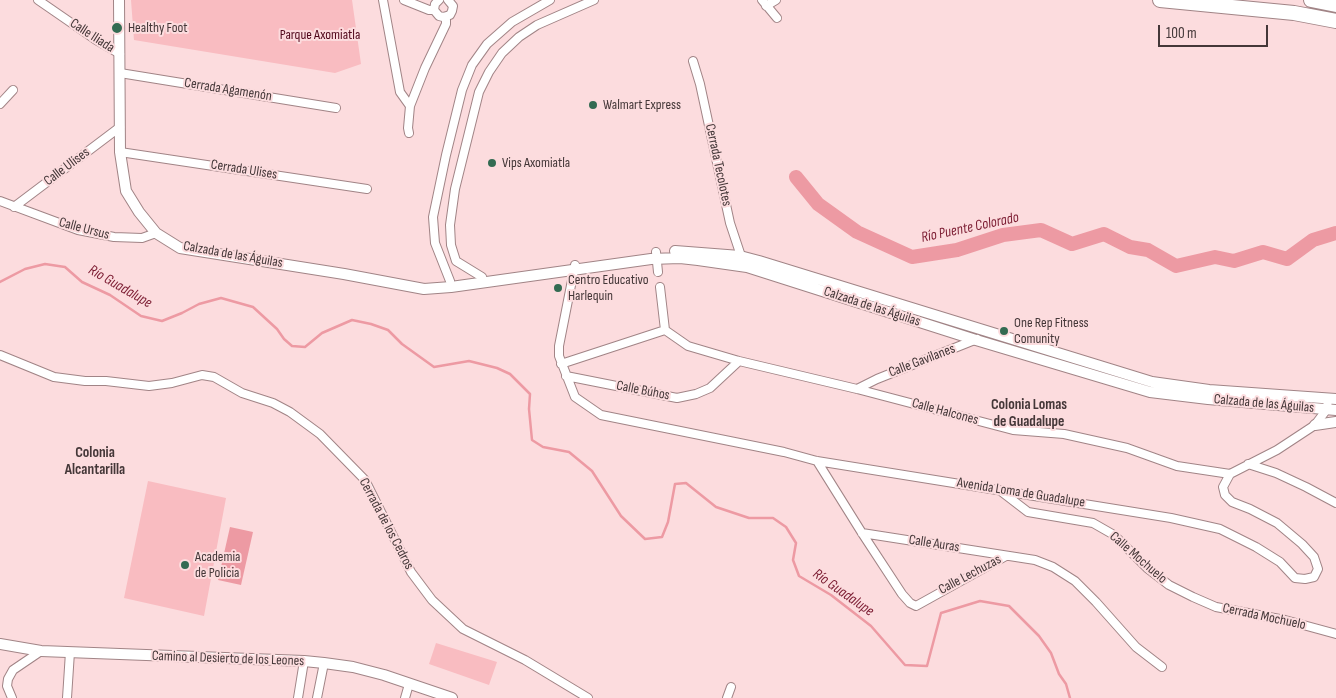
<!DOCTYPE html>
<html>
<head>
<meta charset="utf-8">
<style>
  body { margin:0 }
  #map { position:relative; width:1336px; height:698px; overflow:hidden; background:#fcdcde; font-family:"Sofia Sans Condensed",sans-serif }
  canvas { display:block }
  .scale { position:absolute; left:1158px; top:25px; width:110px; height:22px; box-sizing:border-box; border:2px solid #443738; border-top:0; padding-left:6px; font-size:15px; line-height:18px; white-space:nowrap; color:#443738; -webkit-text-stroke:4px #fcdcde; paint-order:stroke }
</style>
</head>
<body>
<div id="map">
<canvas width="1336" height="698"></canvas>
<div class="scale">100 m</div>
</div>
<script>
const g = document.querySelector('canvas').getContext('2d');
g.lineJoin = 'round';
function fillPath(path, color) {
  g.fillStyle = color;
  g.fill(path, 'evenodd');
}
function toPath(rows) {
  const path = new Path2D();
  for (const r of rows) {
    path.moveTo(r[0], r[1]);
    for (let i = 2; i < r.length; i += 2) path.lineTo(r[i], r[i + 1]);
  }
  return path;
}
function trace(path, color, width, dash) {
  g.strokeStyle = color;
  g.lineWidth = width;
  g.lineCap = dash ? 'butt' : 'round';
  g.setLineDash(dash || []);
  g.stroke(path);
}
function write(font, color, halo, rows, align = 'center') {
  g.font = font + ' "Sofia Sans Condensed",sans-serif';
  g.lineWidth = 4;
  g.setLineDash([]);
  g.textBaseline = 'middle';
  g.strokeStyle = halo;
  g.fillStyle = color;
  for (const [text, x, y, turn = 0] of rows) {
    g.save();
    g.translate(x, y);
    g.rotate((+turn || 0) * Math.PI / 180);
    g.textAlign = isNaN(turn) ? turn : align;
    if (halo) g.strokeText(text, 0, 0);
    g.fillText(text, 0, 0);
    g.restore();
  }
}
fillPath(toPath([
  [131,0,352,0,361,64,335,73,134,40],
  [148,481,226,498,204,616,124,598],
  [436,643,497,662,489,685,429,664]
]), '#f9bcc1');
fillPath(toPath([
  [230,527,253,532,241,585,218,580]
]), '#ed9aa3');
trace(toPath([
  [0,282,25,269,45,264,65,267,82,282,110,295,141,316,162,321,182,313,199,304,221,298,253,307,277,329,284,339,292,346,305,347,322,333,352,320,371,324,388,330,402,344,434,367,469,361,497,368,510,374,530,394,529,409,532,440,543,447,569,452,592,471,621,516,645,539,662,537,668,522,675,484,686,483,716,507,749,518,773,518,786,527,796,543,793,560,799,576,831,595,871,626,905,665,927,666,941,613,980,601,1009,606,1039,636,1051,653,1059,674,1066,684,1070,698]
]), '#ed9aa3', 2.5);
trace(toPath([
  [796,177,818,204,857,232,912,257,957,250,1003,235,1041,230,1072,244,1104,234,1130,247,1148,250,1176,266,1215,257,1234,261,1263,252,1287,259,1313,240,1336,233]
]), '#ed9aa3', 14);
const minor = toPath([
  [38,0,96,40,120,54],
  [383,0,400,92,410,106],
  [404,0,429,10,434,10],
  [439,0,435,4,434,10,439,16,443,17,450,15,452,11,453,6,448,0],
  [762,0,777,18],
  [766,6,776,0],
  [693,61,700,84,730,223,742,259],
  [120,73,336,108],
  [0,104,13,90],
  [409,133,408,128,410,106,425,68,446,24,446,17],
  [120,152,367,189],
  [0,201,78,230,114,237,142,238,156,233],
  [14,207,120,127],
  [656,252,658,272],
  [575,265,559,346,559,356,575,397,601,415,784,452,817,461,1171,518,1220,529,1256,547,1280,562,1295,578,1305,579,1314,577,1318,569,1314,557,1302,544,1277,523,1250,509,1232,502,1225,495,1223,487,1230,474,1277,450,1315,425,1327,409,1328,398],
  [482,277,456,261,451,245,450,225,455,189,479,92,489,72,502,53,519,37,537,25,594,0],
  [450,281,435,243,433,217,446,155,462,90,472,65,487,44,512,22,550,0],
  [660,287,665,330,688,346,739,361,857,389,1013,430,1064,434,1127,448,1177,466,1230,474],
  [0,355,54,377,85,381,106,381,149,386,172,383,202,375,214,377,242,393,273,403,290,412,320,434,365,480,411,572,432,600,463,629,525,660,588,698],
  [561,364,665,330],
  [566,376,677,398,696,394,710,388,739,361],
  [857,389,877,379,977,339],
  [817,461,862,533,902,594,910,603,916,606,1006,556],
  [1248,464,1276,473,1306,487,1336,503],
  [1002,492,1028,512,1093,523,1114,535,1147,568,1169,585,1193,597,1216,607,1285,620,1336,634],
  [862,533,1035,560,1053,567,1075,581,1096,602,1136,647,1162,667],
  [12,698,7,686,8,679,13,670,41,651],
  [67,698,70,652],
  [298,698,304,661],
  [317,698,324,663],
  [405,698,409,684],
  [727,698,731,687]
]);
const secondary = toPath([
  [119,0,120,152,126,191,139,212,156,233,180,248,344,274,424,289,451,287,651,259,680,258,698,260,747,267,976,340,1150,392,1208,399,1336,410],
  [675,251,740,256,759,261,1152,382,1209,390,1336,399],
  [1315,425,1336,422],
  [0,644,41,651,304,661,324,663,353,667,384,675,452,698]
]);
const motorway = toPath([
  [1160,0,1294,13,1336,21],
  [1311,0,1336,5]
]);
trace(minor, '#a18486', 10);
trace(secondary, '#a18486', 12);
trace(motorway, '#a18486', 16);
trace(minor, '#fff', 8);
trace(secondary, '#fff', 10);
trace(motorway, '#fff', 14);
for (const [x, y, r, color] of [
  [117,28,6,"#336b52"],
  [593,105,5,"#336b52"],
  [492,163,5,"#336b52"],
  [558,288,5,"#336b52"],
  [1004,331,5,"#336b52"],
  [185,565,5,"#336b52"]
]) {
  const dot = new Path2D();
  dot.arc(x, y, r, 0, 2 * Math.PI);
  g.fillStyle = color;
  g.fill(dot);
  trace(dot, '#fcdcde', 2);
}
write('14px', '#443738', '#fcdcde', [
  ["Healthy Foot",128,28],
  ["Walmart Express",603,105],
  ["Vips Axomiatla",502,163],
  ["Centro Educativo",568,280],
  ["Harlequin",568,296],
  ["One Rep Fitness",1014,323],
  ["Comunity",1014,339],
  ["Academia",195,557],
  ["de Policia",195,573]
], 'left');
write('14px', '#50071b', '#fcdcde', [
  ["Parque Axomiatla",320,35]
]);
write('14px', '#443738', '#fcdcde', [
  ["Calle Iliada",92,36,33],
  ["Cerrada Agamenón",228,90,9],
  ["Cerrada Tecolotes",718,165,78],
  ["Calle Ulises",67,167,-37],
  ["Cerrada Ulises",244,170,9],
  ["Calle Ursus",84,229,15],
  ["Calzada de las Águilas",233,255,10],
  ["Calzada de las Águilas",872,307,18],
  ["Calle Gavilanes",922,361,-21],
  ["Calle Búhos",643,391,11],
  ["Calzada de las Águilas",1264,404,5],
  ["Calle Halcones",945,412,15],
  ["Avenida Loma de Guadalupe",1021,493,9],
  ["Cerrada de los Cedros",386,524,62],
  ["Calle Auras",934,544,9],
  ["Calle Mochuelo",1138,558,41],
  ["Calle Lechuzas",970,575,-28],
  ["Cerrada Mochuelo",1264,617,12],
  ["Camino al Desierto de los Leones",228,659,2]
]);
write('italic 15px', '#7b1b31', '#fcdcde', [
  ["Río Puente Colorado",970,228,-12],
  ["Río Guadalupe",120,287,30],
  ["Río Guadalupe",843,593,35]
]);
write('bold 15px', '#443738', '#fcdcde', [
  ["Colonia Lomas",1029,405],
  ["de Guadalupe",1029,422],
  ["Colonia",95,453],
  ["Alcantarilla",95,470]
]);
</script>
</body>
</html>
